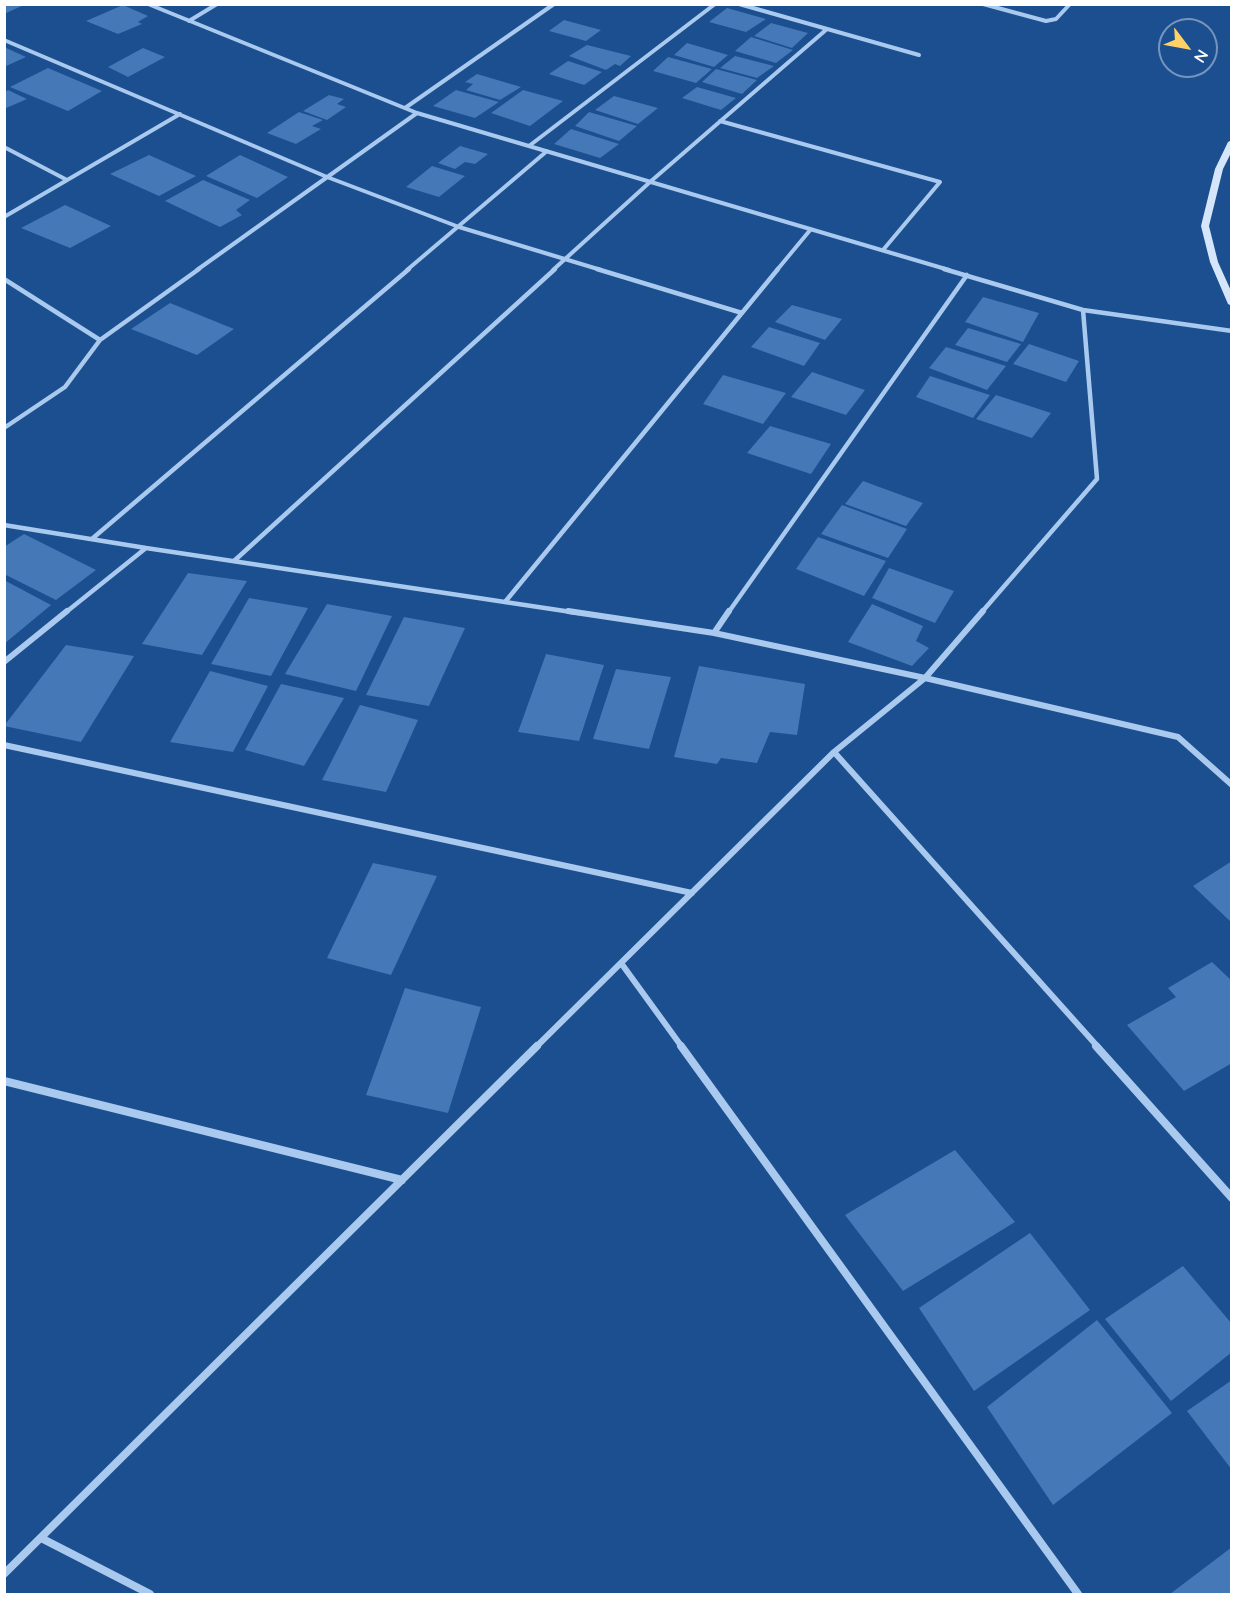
<!DOCTYPE html>
<html>
<head>
<meta charset="utf-8">
<style>
  body { margin:0 }
  #map { position:relative; width:1236px; height:1599px; overflow:hidden; background:#1b4f8f; font-family:Quicksand,sans-serif }
  canvas { display:block }
  .frame { position:absolute; inset:0; border:6px solid #fff; pointer-events:none }
  .north { position:absolute; left:1158px; top:18px; width:60px; height:60px; box-sizing:border-box; background:#1b4f8f; border:2px solid #7695bc; border-radius:50%; rotate:122deg; font-size:16px; font-weight:700; line-height:24px; text-align:center; color:#fff }
  .north::after { content:''; display:block; margin:auto; width:21px; height:27px; background:#ffd166; clip-path:polygon(50% 0,100% 100%,50% 72%,0 100%) }
</style>
</head>
<body>
<div id="map">
<canvas width="1236" height="1599"></canvas>
<div class="frame"></div>
<div class="north">N</div>
</div>
<script>
const g = document.querySelector('canvas').getContext('2d');
g.lineJoin = 'round';
function fillPath(path, color) {
  g.fillStyle = color;
  g.fill(path, 'evenodd');
}
function toPath(rows) {
  const path = new Path2D();
  for (const r of rows) {
    path.moveTo(r[0], r[1]);
    for (let i = 2; i < r.length; i += 2) path.lineTo(r[i], r[i + 1]);
  }
  return path;
}
function trace(path, color, width, dash) {
  g.strokeStyle = color;
  g.lineWidth = width;
  g.lineCap = dash ? 'butt' : 'round';
  g.setLineDash(dash || []);
  g.stroke(path);
}
fillPath(toPath([
  [4,4,26,4,4,14],
  [123,5,148,16,138,22,142,24,118,34,86,21],
  [727,8,766,19,746,32,709,22],
  [564,20,601,30,586,41,549,31],
  [771,23,808,33,792,48,754,36],
  [751,37,793,50,776,63,735,51],
  [687,43,728,55,714,67,674,55],
  [587,45,631,56,620,66,615,64,606,70,569,56],
  [4,47,26,57,4,67],
  [143,48,165,57,128,77,108,67],
  [735,56,774,66,757,78,720,68],
  [668,57,712,69,696,83,653,71],
  [568,61,602,72,584,85,549,74],
  [48,68,102,91,68,111,10,87],
  [716,69,757,80,742,94,702,82],
  [477,74,521,87,500,100,466,90,473,84,465,82],
  [697,87,736,98,721,110,682,98],
  [8,90,27,99,4,109,4,92],
  [456,90,499,102,475,118,433,106],
  [523,90,563,101,530,126,491,113],
  [329,95,344,99,337,104,346,107,327,120,303,111],
  [614,96,658,108,638,124,595,110],
  [299,112,323,120,312,126,321,129,296,144,267,133],
  [589,112,637,126,619,141,575,126],
  [571,129,619,144,600,158,554,144],
  [460,146,488,154,475,164,465,162,455,169,438,163],
  [149,155,196,176,159,196,110,174],
  [240,155,288,177,257,198,206,176],
  [432,166,465,176,439,197,406,187],
  [203,180,250,200,236,210,242,215,220,227,165,201],
  [65,205,111,226,70,248,21,228],
  [983,297,1039,313,1023,342,965,322],
  [170,303,234,329,197,355,131,329],
  [792,305,842,319,825,340,775,322],
  [769,327,820,343,804,366,751,347],
  [968,328,1021,344,1007,362,955,345],
  [1029,344,1079,361,1066,382,1013,364],
  [946,347,1006,366,987,390,929,368],
  [812,372,865,390,846,415,791,397],
  [723,375,786,393,763,424,703,404],
  [930,376,990,395,973,418,916,397],
  [996,395,1051,413,1032,438,976,419],
  [770,426,831,444,811,474,747,453],
  [863,481,923,503,906,526,845,504],
  [842,505,907,529,888,558,821,534],
  [24,534,96,570,56,600,4,574,4,547],
  [818,537,886,561,864,596,796,569],
  [889,568,954,591,935,623,872,598],
  [188,573,247,581,202,655,142,644],
  [4,580,51,605,4,644],
  [249,598,308,608,271,676,211,664],
  [327,604,392,616,356,691,285,674],
  [872,604,923,626,916,641,929,648,912,666,848,642],
  [404,617,465,628,429,706,366,695],
  [66,645,134,656,81,742,4,726],
  [546,654,604,665,579,741,518,732],
  [699,666,805,684,797,735,770,732,757,763,721,758,717,764,674,757],
  [616,669,671,677,649,749,593,739],
  [210,671,268,686,233,752,170,742],
  [281,684,344,698,304,766,245,750],
  [360,705,418,720,386,792,322,780],
  [1232,861,1232,923,1193,886],
  [373,863,437,876,391,975,327,958],
  [1212,962,1232,981,1232,1063,1184,1091,1127,1025,1176,997,1168,988],
  [405,988,481,1007,448,1113,366,1095],
  [955,1150,1015,1222,903,1291,845,1215],
  [1030,1233,1090,1310,974,1391,919,1308],
  [1183,1266,1232,1324,1232,1352,1171,1401,1105,1319],
  [1097,1320,1172,1413,1053,1505,987,1407],
  [1232,1380,1232,1470,1187,1411],
  [1232,1547,1232,1594,1170,1594]
]), '#4478b7');
trace(toPath([
  [148,4,417,113,949,270],
  [739,4,919,55],
  [983,4,1046,21,1056,19,1070,4],
  [189,21,217,4],
  [4,40,327,177,459,227,601,270],
  [405,108,554,4],
  [720,121,940,182,883,250],
  [529,146,715,4],
  [4,147,67,180],
  [4,217,180,114],
  [197,270,417,113],
  [407,270,547,151],
  [553,270,650,182,827,29],
  [777,270,811,229]
]), '#a9c9ee', 4);
trace(toPath([
  [597,269,742,313],
  [944,269,1083,310,1232,331],
  [4,279,100,340],
  [4,428,65,387,100,340,199,269],
  [4,525,146,548],
  [93,538,409,269],
  [234,561,555,269],
  [505,602,778,269],
  [65,613,146,548,578,613],
  [728,613,967,275],
  [981,613,1097,479,1083,310]
]), '#a9c9ee', 4.5);
trace(toPath([
  [568,611,714,633,925,678,1178,737,1232,785],
  [714,633,729,611],
  [4,662,67,611],
  [4,745,692,893],
  [834,752,1098,1047],
  [621,963,682,1047],
  [536,1047,834,752,925,678,983,611]
]), '#a9c9ee', 6);
trace(toPath([
  [681,1046,1078,1594],
  [1096,1046,1232,1198],
  [4,1081,402,1180],
  [41,1538,150,1594],
  [4,1574,537,1046]
]), '#a9c9ee', 8);
fillPath(toPath([
  [1232,140,1232,151,1223,169,1209,226,1218,262,1232,293,1232,306,1228,304,1210,262,1201,226,1215,169,1228,142,1232,140]
]), '#d6e6fa');
</script>
</body>
</html>
